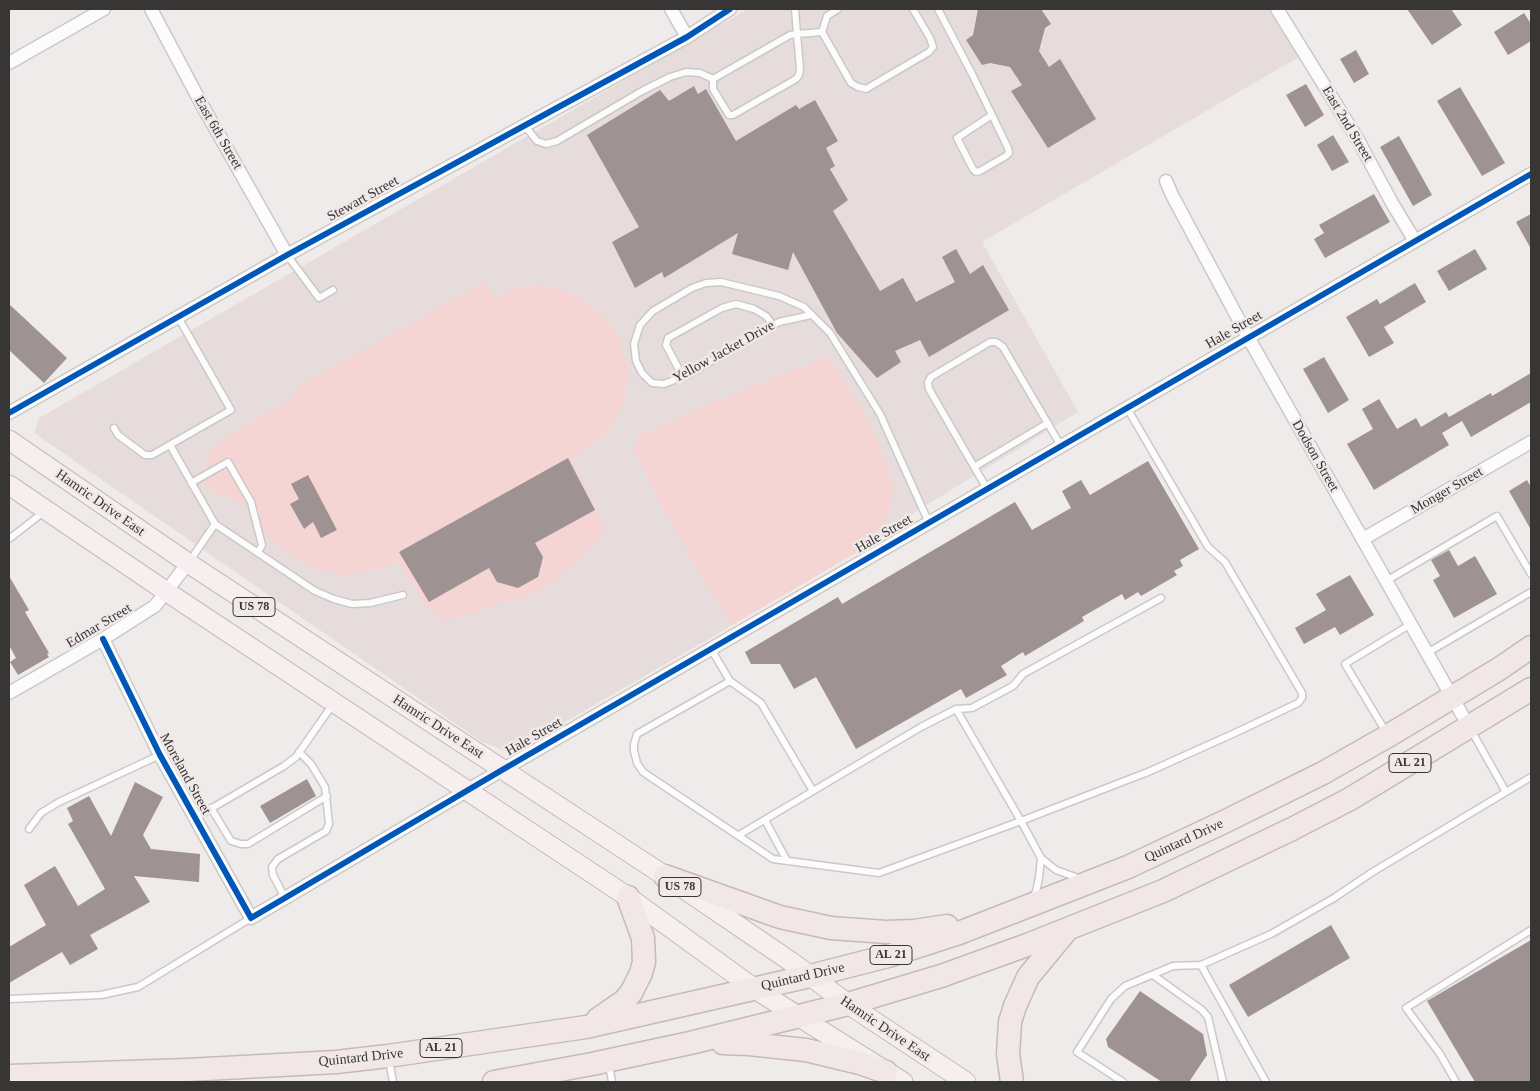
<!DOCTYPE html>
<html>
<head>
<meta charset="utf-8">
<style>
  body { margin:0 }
  #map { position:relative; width:1540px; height:1091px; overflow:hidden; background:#efebeb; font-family:"Times New Roman",serif }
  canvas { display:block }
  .frame { position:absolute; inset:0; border:10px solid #383535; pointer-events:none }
</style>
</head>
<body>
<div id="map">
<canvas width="1540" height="1091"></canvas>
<div class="frame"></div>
</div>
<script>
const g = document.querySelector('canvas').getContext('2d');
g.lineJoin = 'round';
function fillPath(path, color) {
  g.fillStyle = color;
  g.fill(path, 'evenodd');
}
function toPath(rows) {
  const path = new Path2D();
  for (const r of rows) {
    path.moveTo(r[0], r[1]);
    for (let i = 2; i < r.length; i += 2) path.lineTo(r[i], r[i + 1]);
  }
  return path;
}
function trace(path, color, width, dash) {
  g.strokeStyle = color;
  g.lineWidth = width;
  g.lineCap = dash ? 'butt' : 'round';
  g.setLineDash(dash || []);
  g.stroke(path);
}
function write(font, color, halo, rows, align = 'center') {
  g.font = font + ' "Times New Roman",serif';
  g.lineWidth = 5;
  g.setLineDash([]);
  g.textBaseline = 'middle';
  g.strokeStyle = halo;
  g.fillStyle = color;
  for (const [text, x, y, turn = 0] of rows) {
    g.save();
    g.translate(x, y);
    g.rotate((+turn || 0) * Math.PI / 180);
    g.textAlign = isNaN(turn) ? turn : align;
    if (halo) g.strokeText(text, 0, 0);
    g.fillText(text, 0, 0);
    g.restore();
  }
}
fillPath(toPath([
  [748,9,1276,9,1302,55,982,242,1078,412,714,636,518,749,501,749,482,742,34,433,39,418]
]), '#e7dcdc');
fillPath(toPath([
  [486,281,494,299,521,287,543,285,564,290,581,298,595,309,610,324,618,336,628,367,628,379,625,396,619,414,610,429,596,441,571,459,607,530,572,566,550,583,534,593,443,623,421,599,399,561,377,570,364,571,343,576,316,568,301,560,295,559,271,539,260,525,260,512,217,493,203,483,205,462,218,443,292,398,299,386],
  [829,356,863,410,886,462,893,487,892,503,886,519,866,547,731,626,661,506,634,451,638,436,702,407]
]), '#f4d5d4');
fillPath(toPath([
  [978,9,1041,9,1051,24,1045,28,1039,51,1049,67,1060,59,1096,119,1048,148,1011,91,1022,85,1010,67,990,63,982,65,966,40,973,35],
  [1407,9,1451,9,1462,25,1432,45],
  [1524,13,1531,24,1531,41,1508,55,1494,32],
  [1356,50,1369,74,1354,83,1340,59],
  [1306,84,1324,115,1305,127,1286,95],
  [694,86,698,94,706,89,736,141,796,105,799,109,815,100,838,141,826,148,835,166,830,169,848,200,833,211,880,291,903,278,916,302,955,282,942,257,956,249,970,274,983,265,1009,310,929,357,920,340,895,351,901,362,877,378,837,333,793,252,788,270,732,254,738,233,664,278,662,272,635,288,612,242,639,227,587,135,660,90,669,101],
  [1460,87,1505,163,1482,176,1437,101],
  [1333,135,1349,162,1332,171,1317,145],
  [1399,136,1432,195,1413,206,1380,147],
  [1374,194,1390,222,1325,258,1314,239,1324,233,1319,225],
  [1531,214,1531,249,1516,222],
  [1475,249,1487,269,1449,291,1437,271],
  [1415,283,1426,302,1384,327,1394,343,1369,357,1346,317,1377,299,1380,304],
  [9,304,67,358,44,383,9,350],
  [1324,357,1349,400,1328,413,1303,369],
  [1531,373,1531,402,1471,437,1462,421,1442,433,1449,445,1374,490,1347,444,1373,429,1362,409,1379,399,1397,429,1416,418,1421,427,1446,412,1449,417,1491,393,1492,396],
  [568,458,595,510,535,543,543,557,538,577,518,588,497,582,489,568,429,602,399,552],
  [1148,461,1199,549,1180,560,1183,566,1174,571,1177,575,1141,596,1138,592,1125,600,1122,594,1082,617,1084,621,1025,656,1023,652,1001,666,1007,675,966,698,961,689,856,749,816,677,794,689,780,664,751,664,745,652,838,597,842,604,1015,502,1032,530,1071,508,1062,491,1081,480,1090,495],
  [308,475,337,530,321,538,313,522,304,529,290,504,299,499,291,484],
  [1527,480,1531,487,1531,530,1509,491],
  [1449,550,1458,566,1475,556,1497,594,1454,618,1433,580,1440,576,1431,560],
  [1350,575,1374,615,1340,635,1335,627,1304,644,1295,628,1326,610,1316,594],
  [9,576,29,610,25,612,49,653,47,654,49,657,18,675,10,662,16,658,9,645],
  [307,779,316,796,270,823,260,806],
  [135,782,163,797,143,835,151,849,200,854,199,882,134,876,150,902,90,935,98,949,70,965,62,952,9,983,9,947,46,925,24,885,55,866,78,906,105,889,68,824,73,821,67,808,89,796,111,836],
  [1331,925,1350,958,1248,1017,1229,985],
  [1531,940,1531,1082,1475,1082,1427,1001],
  [1140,991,1203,1034,1207,1055,1189,1082,1162,1082,1108,1047,1106,1039]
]), '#9f9293');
const lane = toPath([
  [795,9,797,34,800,69,799,75,796,79,733,115,729,115,713,89,713,79,790,35,797,34,822,32],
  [838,9,827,16,822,32,851,83,858,87,866,89,929,52,933,47,930,38,913,9],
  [938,9,972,74,992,115,1008,148,1009,153,1006,156,980,171,976,172,973,169,957,138,992,115],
  [525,126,537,141,546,144,557,141,642,91,670,77,686,72,700,73,713,79],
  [287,255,319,298,333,290],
  [811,315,779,322,687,375,664,384,652,383,642,373,636,361,634,344,640,325,653,311,692,288,706,283,721,282,779,296,804,307,830,333,880,414,929,523],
  [683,377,666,345,668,338,722,308,736,304,754,309,766,316,773,325],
  [114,428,118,435,145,455,152,455,231,410,178,317],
  [170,445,215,524,315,591,334,599,352,604,370,603,403,595],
  [974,467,1048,423],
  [191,483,228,462,251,502,262,545,258,552],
  [987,489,929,389,928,382,931,377,990,342,996,342,1003,347,1061,446],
  [9,539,45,511],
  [189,562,215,524],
  [1386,581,1497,516,1531,574],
  [711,649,730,681],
  [1427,653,1531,592],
  [956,709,1021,821,1148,772,1237,732,1298,703,1302,698,1302,693,1225,562,1208,547,1127,408],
  [1471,730,1506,792],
  [1386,732,1345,664,1411,624],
  [211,808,231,841,241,844,248,844,327,796],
  [195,818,284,766,296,757,333,704],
  [765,820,787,861],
  [29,829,41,813,59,802,160,755],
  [739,835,813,791],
  [1078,878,1056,870,1041,858,1021,821,879,873,773,859,643,772,637,763,634,751,634,744,637,734,730,681,761,703,813,791,921,727,956,709,972,708,1013,686,1023,674,1161,598],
  [285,898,273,875,272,867,278,859,326,831,329,824,325,787,311,764,299,752],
  [1032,898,1036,892,1039,878,1041,858],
  [1201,965,1266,1082],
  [1153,975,1202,1010,1208,1017,1223,1082],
  [9,999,101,995,138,987,251,918],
  [389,1060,393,1082],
  [609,1065,612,1082],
  [1123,1082,1077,1052,1111,999,1125,986,1173,966,1201,965,1271,934,1334,898,1371,873,1531,777],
  [1456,1082,1440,1054,1406,1008,1531,930]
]);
const street = toPath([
  [151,9,202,105,287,255],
  [671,9,687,37],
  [1277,9,1358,140,1392,203,1415,241],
  [9,63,104,9],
  [1166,181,1172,195,1248,337,1469,727],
  [9,413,287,255,687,37,730,9],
  [1363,539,1531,442],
  [103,639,160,755,251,918,502,770,1531,174],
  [9,693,103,639,155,606,188,563]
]);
const primary = toPath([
  [9,440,188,563,665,876,790,961,848,1004,966,1082],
  [9,485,167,592,628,897,755,989,903,1082]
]);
const highway = toPath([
  [665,876,780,917,831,928,886,932,914,931,947,926],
  [598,1019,624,1001,631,993,641,973,644,962,643,938,628,897],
  [723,1043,749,1044,806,1050,860,1063,886,1072],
  [9,1076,187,1070,336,1062,388,1056,586,1027,810,976,888,956,959,933,1077,887,1128,867,1226,821,1323,773,1388,736,1499,669,1531,647],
  [494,1082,592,1064,690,1043,848,1004,941,976,1027,945,1163,891,1292,829,1350,799,1531,689],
  [1012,1082,1008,1054,1010,1022,1015,1006,1028,977,1066,931]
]);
trace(lane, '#cbc8c8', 9);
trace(street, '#cbc8c8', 15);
trace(primary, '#c6b9b9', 21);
trace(highway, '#c6b9b9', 25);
trace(lane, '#fdfcfc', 6);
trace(street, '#fdfcfc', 12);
trace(primary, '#f7efef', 19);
trace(highway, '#f2e7e7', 22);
trace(toPath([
  [9,413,287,255,687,37,730,9],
  [103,639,160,755,251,918,502,770,1531,174]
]), '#0057b8', 6);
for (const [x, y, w] of [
  [254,607,42],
  [1410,763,42],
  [680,887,42],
  [891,955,42],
  [441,1048,42]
]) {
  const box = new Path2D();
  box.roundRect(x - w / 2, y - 9.5, w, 19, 4);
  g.fillStyle = '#f1e9e9';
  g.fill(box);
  trace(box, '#383535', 1);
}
write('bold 12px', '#383535', null, [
  ["US 78",254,607],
  ["AL 21",1410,763],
  ["US 78",680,887],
  ["AL 21",891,955],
  ["AL 21",441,1048]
]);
write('14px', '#383535', '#f1e9e9', [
  ["East 2nd Street",1347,124,59],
  ["East 6th Street",218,133,60],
  ["Stewart Street",363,199,-29],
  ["Hale Street",1234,330,-30],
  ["Yellow Jacket Drive",724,352,-29],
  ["Dodson Street",1315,456,60],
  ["Monger Street",1447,491,-30],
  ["Hamric Drive East",100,503,35],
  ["Hale Street",884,534,-30],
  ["Edmar Street",99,626,-31],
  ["Hamric Drive East",438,727,33],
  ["Hale Street",534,737,-30],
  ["Moreland Street",185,774,61],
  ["Quintard Drive",1184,841,-25],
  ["Quintard Drive",803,977,-13],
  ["Hamric Drive East",885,1029,34],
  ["Quintard Drive",361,1058,-6]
]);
</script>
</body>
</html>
